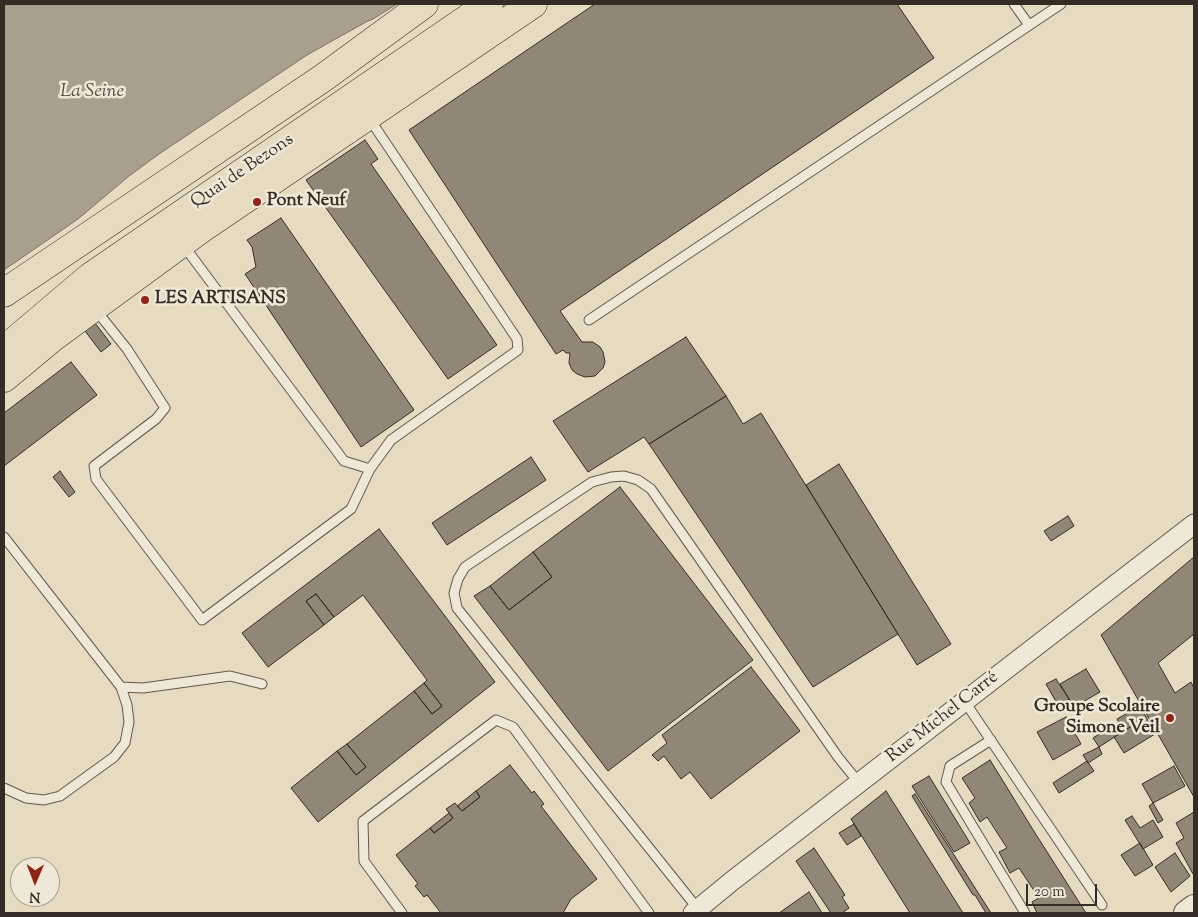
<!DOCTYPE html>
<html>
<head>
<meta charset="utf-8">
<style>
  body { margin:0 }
  #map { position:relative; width:1198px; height:917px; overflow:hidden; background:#e6dbc1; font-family:"Sorts Mill Goudy",serif }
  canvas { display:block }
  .frame { position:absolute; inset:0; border:5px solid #372b25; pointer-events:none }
  .north { position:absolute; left:10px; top:857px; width:50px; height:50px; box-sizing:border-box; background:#efe8d7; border:1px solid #a59c90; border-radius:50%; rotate:181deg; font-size:14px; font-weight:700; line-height:20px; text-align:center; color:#372b25 }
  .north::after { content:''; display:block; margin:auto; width:18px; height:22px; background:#8f2418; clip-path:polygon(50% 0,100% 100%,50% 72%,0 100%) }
  .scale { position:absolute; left:1026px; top:884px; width:71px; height:22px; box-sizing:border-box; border:2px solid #372b25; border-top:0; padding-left:6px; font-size:15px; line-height:18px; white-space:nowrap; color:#372b25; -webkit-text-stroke:4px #efe8d7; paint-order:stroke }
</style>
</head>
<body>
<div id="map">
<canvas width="1198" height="917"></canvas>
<div class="frame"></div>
<div class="north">N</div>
<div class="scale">20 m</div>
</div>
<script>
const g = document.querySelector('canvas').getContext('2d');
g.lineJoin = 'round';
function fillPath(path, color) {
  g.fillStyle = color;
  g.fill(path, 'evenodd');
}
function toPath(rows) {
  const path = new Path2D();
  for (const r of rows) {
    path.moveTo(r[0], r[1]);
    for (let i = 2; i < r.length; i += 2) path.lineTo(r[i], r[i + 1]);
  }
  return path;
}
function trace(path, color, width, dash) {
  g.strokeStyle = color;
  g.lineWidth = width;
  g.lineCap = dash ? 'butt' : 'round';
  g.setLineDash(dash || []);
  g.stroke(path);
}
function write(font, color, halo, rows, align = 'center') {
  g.font = font + ' "Sorts Mill Goudy",serif';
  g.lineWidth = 5;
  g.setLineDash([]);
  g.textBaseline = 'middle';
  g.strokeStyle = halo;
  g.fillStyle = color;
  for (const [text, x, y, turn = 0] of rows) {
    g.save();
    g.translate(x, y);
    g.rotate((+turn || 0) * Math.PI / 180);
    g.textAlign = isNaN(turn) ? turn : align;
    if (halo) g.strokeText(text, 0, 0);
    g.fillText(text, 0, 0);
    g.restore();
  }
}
const water = toPath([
  [4,4,397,4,373,19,366,22,307,55,159,154,129,176,78,219,4,270,4,4]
]);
fillPath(water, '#aa9f8c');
trace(water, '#7c7163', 1);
const building = toPath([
  [595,4,897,4,934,58,560,311,582,342,593,342,600,347,603,352,605,362,603,368,595,376,585,377,577,374,572,370,569,363,570,353,566,353,563,350,556,354,409,130,595,4],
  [365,140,378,159,371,164,497,345,448,379,306,180,365,140],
  [281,218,414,410,361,447,245,274,256,267,252,247,247,240,281,218],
  [95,323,111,344,101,352,85,331,95,323],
  [686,337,726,396,649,444,644,437,588,472,553,421,686,337],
  [71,362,97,395,4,466,4,413,71,362],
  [726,396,743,424,761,413,898,634,813,687,649,444,726,396],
  [531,457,546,480,447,545,432,523,531,457],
  [839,464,951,644,917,665,806,485,839,464],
  [60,471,75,492,69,497,53,477,60,471],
  [620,487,753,660,608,771,474,596,490,586,509,610,552,577,533,552,620,487],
  [1068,516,1074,526,1051,541,1044,531,1068,516],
  [379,529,495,682,318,822,291,788,337,751,356,775,366,767,347,744,414,691,432,714,442,706,424,683,427,680,363,595,334,617,316,594,306,601,324,625,268,667,242,633,379,529],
  [533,552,552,577,509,610,490,586,533,552],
  [1194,557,1194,634,1158,663,1175,693,1191,682,1194,688,1194,797,1101,635,1194,557],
  [316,594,334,617,324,625,306,601,316,594],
  [751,667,800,731,711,799,690,772,681,779,664,756,658,761,652,755,667,743,662,735,751,667],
  [1086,669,1100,692,1074,707,1060,684,1086,669],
  [1056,679,1069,699,1058,705,1046,684,1056,679],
  [424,683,442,706,432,714,414,691,424,683],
  [1140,706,1146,717,1124,731,1117,719,1140,706],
  [1066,717,1081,744,1053,760,1037,732,1066,717],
  [1146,717,1155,734,1124,753,1114,737,1146,717],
  [1119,722,1124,731,1099,747,1093,738,1119,722],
  [347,744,366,767,356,775,337,751,347,744],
  [1099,747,1102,754,1088,763,1083,755,1099,747],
  [990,760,1035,833,1086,913,1037,913,1032,902,1039,898,1019,868,1010,873,999,852,1007,848,987,817,980,822,969,803,975,798,962,778,990,760],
  [1087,761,1094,771,1059,793,1053,783,1087,761],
  [510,765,532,793,534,791,544,804,541,806,597,879,571,899,563,913,441,913,427,895,424,897,415,886,418,884,396,855,430,828,434,833,453,818,446,809,455,803,462,811,480,797,476,791,510,765],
  [1174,766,1185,786,1153,803,1142,784,1174,766],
  [929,776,970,843,954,852,912,786,929,776],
  [476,791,480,797,462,811,457,806,476,791],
  [886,791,958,905,963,913,910,913,851,819,886,791],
  [915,794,949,847,991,913,986,913,975,895,973,895,912,796,915,794],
  [1153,803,1163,820,1158,823,1149,806,1153,803],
  [1194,812,1194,873,1193,874,1176,843,1184,838,1176,823,1194,812],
  [449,813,453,818,434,833,430,828,449,813],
  [1132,816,1140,828,1153,820,1163,837,1143,849,1125,820,1132,816],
  [854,824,861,836,847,845,839,833,854,824],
  [1140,843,1153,865,1135,876,1121,855,1140,843],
  [814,848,845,895,842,897,849,908,842,913,831,913,796,861,814,848],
  [1175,853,1190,876,1171,892,1155,867,1175,853],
  [809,892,822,913,779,913,809,892]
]);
fillPath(building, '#928776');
trace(building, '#372b25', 1);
const service = toPath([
  [1014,4,1029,25],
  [184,246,344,461,370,469],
  [95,309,127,349,165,408,156,419,94,466,96,479,202,620,351,509,370,469,391,440,518,350,517,339,369,118],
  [589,320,1061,4],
  [4,537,121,687,127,705,129,722,125,743,114,757,60,796,44,800,26,798,4,788],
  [121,687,143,688,230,676,262,684],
  [965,702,1102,905],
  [991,740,950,766,946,782,1025,913],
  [698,909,457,608,454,593,458,579,465,567,592,482,611,477,624,476,638,480,651,489,838,757,859,783],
  [402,913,364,861,363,821,496,720,513,727,649,913]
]);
const minor = toPath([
  [693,913,732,881,1194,524]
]);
const tertiary = toPath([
  [1186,913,1194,907]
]);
const primary = toPath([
  [4,293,323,78,424,4],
  [4,350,90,277,489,4],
  [4,378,52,338,201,229,533,4]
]);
trace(service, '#63574c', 11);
trace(minor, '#63574c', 21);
trace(tertiary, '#63574c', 26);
trace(primary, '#372b25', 29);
trace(service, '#efe8d7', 9);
trace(minor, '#efe8d7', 19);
trace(tertiary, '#efe8d7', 24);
trace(primary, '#e6dbc1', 28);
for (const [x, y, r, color] of [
  [257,202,5,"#8f2418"],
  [145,300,5,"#8f2418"],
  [1170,718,5,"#8f2418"]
]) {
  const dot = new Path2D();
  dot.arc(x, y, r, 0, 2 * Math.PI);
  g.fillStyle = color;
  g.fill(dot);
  trace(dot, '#efe8d7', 2);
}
write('18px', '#372b25', '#efe8d7', [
  ["Quai de Bezons",243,172,-34],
  ["Rue Michel Carré",943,718,-38]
]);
write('bold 18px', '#372b25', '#efe8d7', [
  ["Pont Neuf",267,202],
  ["LES ARTISANS",155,300],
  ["Groupe Scolaire",1160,708,"right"],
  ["Simone Veil",1160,729,"right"]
], 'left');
write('italic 19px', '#5a4e44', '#efe8d7', [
  ["La Seine",92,93]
]);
</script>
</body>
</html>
